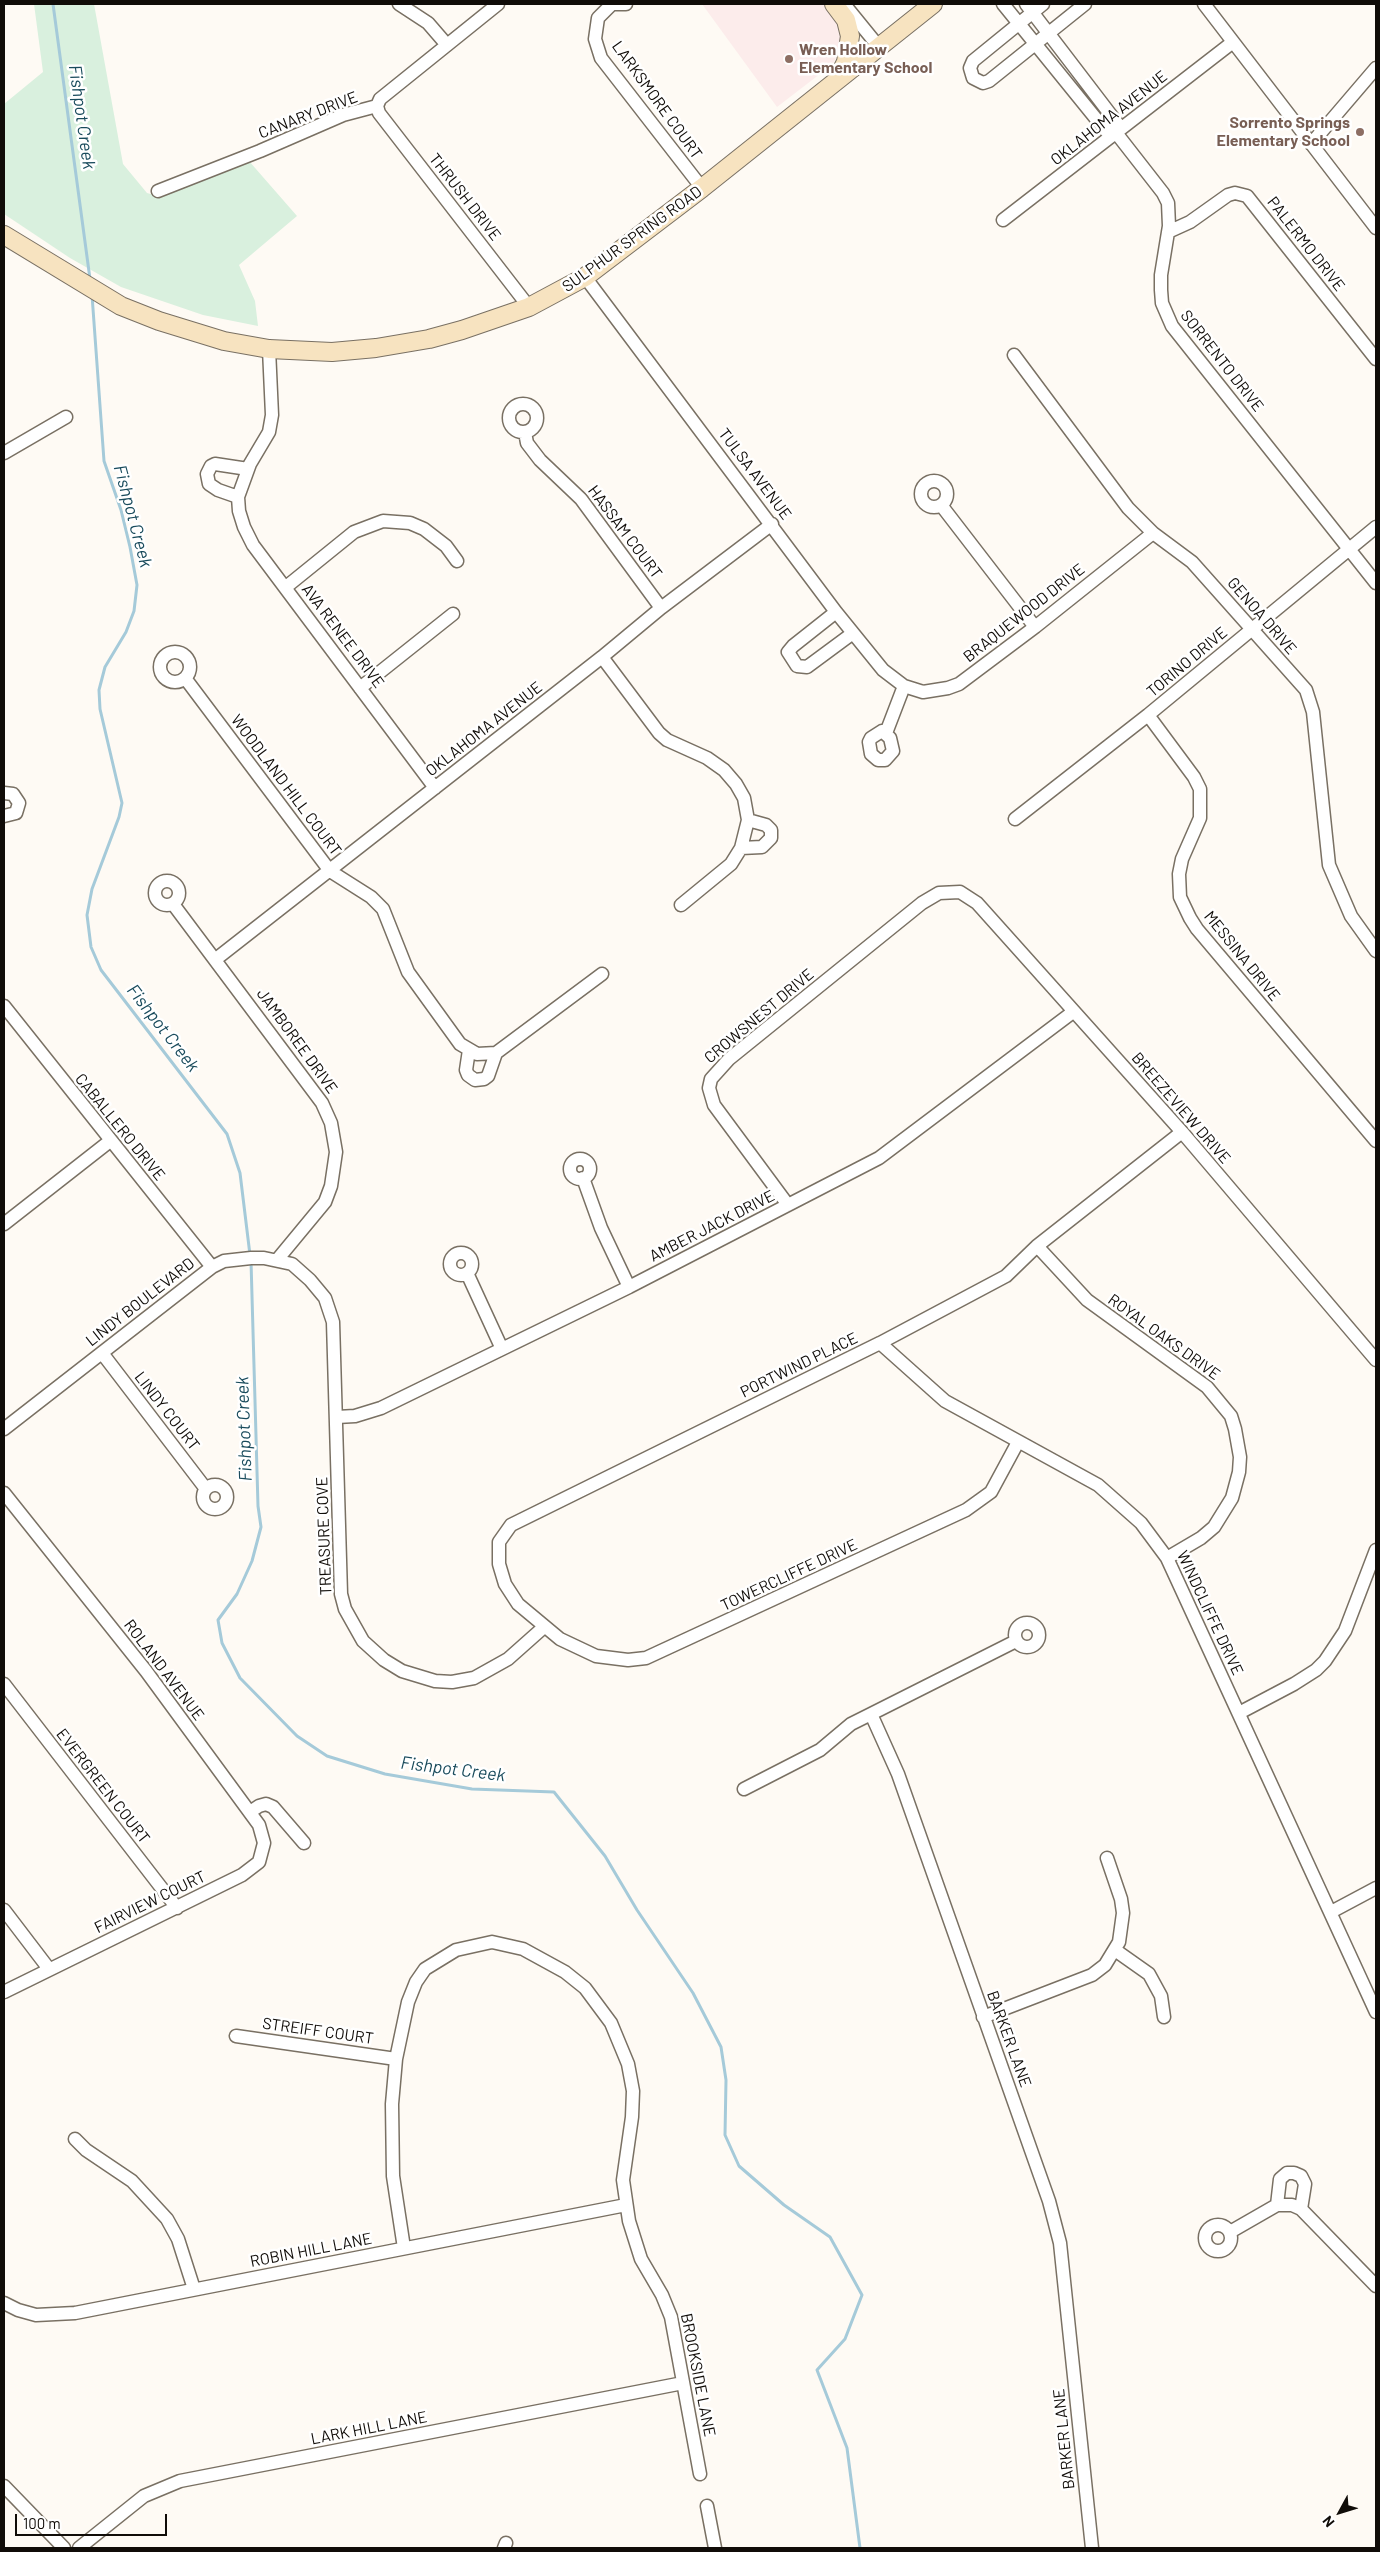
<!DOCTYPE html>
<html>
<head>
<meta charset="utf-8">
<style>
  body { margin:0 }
  #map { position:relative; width:1380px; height:2552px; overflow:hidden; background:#fefaf4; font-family:Barlow,sans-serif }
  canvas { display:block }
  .frame { position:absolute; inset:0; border:5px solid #100c08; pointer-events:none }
  .north { position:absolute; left:1315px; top:2487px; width:50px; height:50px; -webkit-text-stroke:4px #fff; paint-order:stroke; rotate:231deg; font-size:14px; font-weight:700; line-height:20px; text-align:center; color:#100c08 }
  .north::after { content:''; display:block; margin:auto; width:18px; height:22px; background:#100c08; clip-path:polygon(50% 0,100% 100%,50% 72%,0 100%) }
  .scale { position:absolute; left:15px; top:2514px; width:152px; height:22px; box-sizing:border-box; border:2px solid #100c08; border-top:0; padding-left:6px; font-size:15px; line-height:18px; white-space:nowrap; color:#100c08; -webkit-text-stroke:4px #fff; paint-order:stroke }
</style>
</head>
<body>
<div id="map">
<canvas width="1380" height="2552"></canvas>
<div class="frame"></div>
<div class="north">N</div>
<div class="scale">100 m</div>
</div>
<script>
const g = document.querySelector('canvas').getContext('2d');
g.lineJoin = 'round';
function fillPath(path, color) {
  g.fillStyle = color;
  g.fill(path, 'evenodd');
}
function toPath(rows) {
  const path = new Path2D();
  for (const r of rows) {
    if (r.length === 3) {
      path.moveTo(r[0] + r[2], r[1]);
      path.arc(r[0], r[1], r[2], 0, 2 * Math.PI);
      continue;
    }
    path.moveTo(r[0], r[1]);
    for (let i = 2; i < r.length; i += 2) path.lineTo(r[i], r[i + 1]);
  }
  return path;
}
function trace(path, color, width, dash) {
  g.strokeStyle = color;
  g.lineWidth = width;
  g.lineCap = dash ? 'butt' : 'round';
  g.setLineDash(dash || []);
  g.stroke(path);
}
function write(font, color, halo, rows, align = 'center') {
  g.font = font + ' Barlow,sans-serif';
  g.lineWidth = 5;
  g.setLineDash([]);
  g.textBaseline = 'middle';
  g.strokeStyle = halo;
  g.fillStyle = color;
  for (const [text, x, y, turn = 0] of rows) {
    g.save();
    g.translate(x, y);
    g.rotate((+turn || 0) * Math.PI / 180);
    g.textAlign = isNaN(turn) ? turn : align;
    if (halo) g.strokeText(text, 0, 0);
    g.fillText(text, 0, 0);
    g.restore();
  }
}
fillPath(toPath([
  [702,4,827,4,836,18,841,41,838,53,833,64,777,107]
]), '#fceceb');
fillPath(toPath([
  [34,4,94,4,123,164,147,193,161,197,249,161,297,216,239,265,255,301,258,326,203,315,121,287,70,258,4,214,4,104,43,72]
]), '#d9f0de');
trace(toPath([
  [53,4,90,279],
  [92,295,104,461,121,510,130,547,137,585,134,611,126,632,105,667,99,690,100,709,122,803,119,817,92,889,87,915,91,947,101,970,227,1134,240,1173,250,1255],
  [251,1261,258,1506,261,1527,252,1561,237,1594,218,1620,222,1643,240,1678,297,1736,327,1756,385,1774,472,1789,554,1792,605,1856,637,1910,693,1993,721,2047,726,2080,725,2135,739,2166,784,2205,830,2237,862,2295,845,2339,817,2370,847,2448,860,2548]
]), '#a5cad9', 3);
const street = toPath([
  [399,4,428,23,447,45],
  [612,4,598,18,595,39,601,58,702,188],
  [615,4,626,4],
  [844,4,879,47],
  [1003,4,1106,131,1117,134,1163,193,1168,203,1169,226,1161,275,1161,290,1162,303,1172,326,1376,583],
  [1026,4,1117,123,1117,134],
  [1043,4,973,61,970,68,973,78,983,83,989,81,1085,4],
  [1204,4,1376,228],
  [377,106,379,113,529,307],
  [1311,144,1376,68],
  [158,191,260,151,343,115,377,106,380,99,498,4],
  [1003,220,1233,42],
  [1168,232,1190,222,1228,195,1235,193,1247,196,1376,359],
  [585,277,836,612,883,670,904,686,923,692,948,688,959,684,1035,627,1153,533],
  [269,349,272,415,269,432,250,464,238,497,239,511,244,527,253,545,435,788],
  [1014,355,1128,508,1153,533,1192,562,1306,690,1313,712,1329,865,1351,916,1376,951],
  [523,418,14],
  [525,432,527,443,540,460,581,499,661,608],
  [4,453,66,417],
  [934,494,13],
  [238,497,218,490,209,484,207,474,211,466,215,464,248,469],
  [941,505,1035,627],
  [286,587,354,532,383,521,410,523,424,529,446,546,457,561],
  [836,612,793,646,788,652,797,666,807,667,853,633],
  [175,667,15],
  [602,657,659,733,667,740,707,758,724,770,736,784,744,798,748,820,741,848,731,864,681,905],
  [185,678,330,871,371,897,383,909,408,972,460,1044,477,1054,496,1053,602,974],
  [360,688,453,614],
  [1148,715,1194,777,1200,789,1200,818,1182,859,1179,874,1180,897,1190,918,1197,929,1376,1141],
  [882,731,890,738,893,751,885,760,878,760,871,754,869,742,871,738,882,731],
  [886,733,904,686],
  [4,793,13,794,19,803,16,813,4,816],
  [1015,819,1148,715,1376,527],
  [741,848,762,847,771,838,771,830,766,825,748,820],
  [167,893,12],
  [173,904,322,1103,331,1123,336,1152,331,1186,325,1202,277,1260],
  [216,959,602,657,661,608,772,524],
  [4,1006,212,1267],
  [469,1050,466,1070,468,1075,475,1080,484,1079,488,1076,496,1053],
  [580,1169,10],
  [583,1178,601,1228,629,1287],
  [788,1205,714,1105,709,1088,711,1079,729,1059,922,903,939,893,960,892,977,903,1182,1132,1376,1360],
  [4,1224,110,1141],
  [1037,1246,1087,1300,1207,1387,1231,1416,1235,1429,1240,1457,1239,1472,1232,1498,1214,1527,1201,1538,1167,1558],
  [461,1264,11],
  [467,1273,502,1349],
  [880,1343,945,1401,1098,1485,1141,1523,1167,1558,1376,2012],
  [102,1353,206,1489],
  [337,1417,355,1416,381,1408,629,1287,879,1158,1073,1012],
  [4,1429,212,1267,224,1261,251,1258,264,1258,292,1264,310,1280,325,1298,333,1322,341,1594,345,1609,363,1641,384,1660,402,1671,435,1681,452,1682,474,1678,508,1659,544,1627],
  [1018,1442,991,1492,966,1510,646,1658,628,1660,596,1656,560,1639,518,1604,505,1584,499,1564,499,1542,511,1525,880,1343,1006,1276,1037,1246,1182,1132],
  [215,1497,12],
  [4,1493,146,1671,259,1825,264,1843,259,1862,242,1875,4,1992],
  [1027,1635,12],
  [1016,1641,871,1714,898,1774,1049,2201,1060,2243,1092,2548],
  [4,1684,177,1908],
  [1239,1713,1294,1684,1316,1670,1325,1661,1345,1631,1376,1550],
  [744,1789,820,1750,851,1724,871,1714],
  [250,1812,259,1806,266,1804,273,1807,304,1843],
  [4,1910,49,1969],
  [1331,1912,1376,1888],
  [1115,1950,1149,1974,1161,1996,1164,2017],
  [983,2017,1092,1975,1105,1965,1119,1942,1123,1913,1121,1899,1107,1858],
  [236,2036,396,2059],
  [75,2139,86,2150,132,2181,167,2219,178,2239,194,2289],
  [1277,2205,1280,2179,1287,2173,1294,2173,1301,2176,1305,2184,1301,2209],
  [1218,2238,13],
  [1230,2232,1277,2205,1292,2205,1301,2209,1376,2286],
  [404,2248,393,2176,392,2104,396,2059,408,2002,416,1982,425,1969,456,1950,492,1942,523,1949,565,1972,585,1988,611,2023,628,2064,633,2091,632,2117,623,2180,629,2221,641,2259,662,2295,671,2317,700,2474],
  [4,2303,18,2310,36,2315,75,2313,626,2205],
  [4,2486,64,2548],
  [707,2506,715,2548],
  [79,2548,144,2496,180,2481,683,2383],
  [504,2548,506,2543]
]);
const secondary = toPath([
  [834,4,846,20,850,36,846,62,839,76],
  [4,235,121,306,159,321,224,341,269,349,332,352,376,348,429,339,462,330,529,307,585,277,702,188,933,4]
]);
trace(street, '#797063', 15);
trace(secondary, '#797063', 20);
trace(street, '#fff', 12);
trace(secondary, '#f7e3c0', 18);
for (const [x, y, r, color] of [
  [789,59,5,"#8d6e63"],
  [1360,132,5,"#8d6e63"]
]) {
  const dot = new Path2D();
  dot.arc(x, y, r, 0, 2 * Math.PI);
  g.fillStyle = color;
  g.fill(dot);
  trace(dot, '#fff', 2);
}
write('bold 16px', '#785e54', '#fff', [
  ["Wren Hollow",799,50],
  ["Elementary School",799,68],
  ["Sorrento Springs",1350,123,"right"],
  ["Elementary School",1350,141,"right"]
], 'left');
write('16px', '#100c08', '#fff', [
  ["LARKSMORE COURT",657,100,54],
  ["CANARY DRIVE",308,115,-21],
  ["OKLAHOMA AVENUE",1109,118,-38],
  ["THRUSH DRIVE",465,197,52],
  ["SULPHUR SPRING ROAD",632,239,-36],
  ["PALERMO DRIVE",1306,244,52],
  ["SORRENTO DRIVE",1222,361,52],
  ["TULSA AVENUE",755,474,53],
  ["HASSAM COURT",625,532,53],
  ["BRAQUEWOOD DRIVE",1024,613,-38],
  ["GENOA DRIVE",1262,616,49],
  ["AVA RENEE DRIVE",343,636,53],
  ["TORINO DRIVE",1187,662,-40],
  ["OKLAHOMA AVENUE",484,729,-38],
  ["WOODLAND HILL COURT",286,785,53],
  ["MESSINA DRIVE",1242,956,51],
  ["CROWSNEST DRIVE",759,1016,-40],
  ["JAMBOREE DRIVE",297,1041,54],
  ["BREEZEVIEW DRIVE",1181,1108,49],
  ["CABALLERO DRIVE",120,1127,51],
  ["AMBER JACK DRIVE",712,1226,-27],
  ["LINDY BOULEVARD",140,1302,-38],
  ["ROYAL OAKS DRIVE",1164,1337,36],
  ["PORTWIND PLACE",799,1365,-26],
  ["LINDY COURT",167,1411,52],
  ["TREASURE COVE",324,1536,-92],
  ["TOWERCLIFFE DRIVE",789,1575,-25],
  ["WINDCLIFFE DRIVE",1210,1613,65],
  ["ROLAND AVENUE",164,1670,53],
  ["EVERGREEN COURT",103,1786,52],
  ["FAIRVIEW COURT",150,1902,-26],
  ["STREIFF COURT",318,2031,8],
  ["BARKER LANE",1009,2039,70],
  ["ROBIN HILL LANE",311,2250,-11],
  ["BROOKSIDE LANE",698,2375,79],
  ["LARK HILL LANE",369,2428,-11],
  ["BARKER LANE",1064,2439,-96]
]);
write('italic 18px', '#194b5c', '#fff', [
  ["Fishpot Creek",82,117,82],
  ["Fishpot Creek",133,516,75],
  ["Fishpot Creek",163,1028,52],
  ["Fishpot Creek",244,1429,-92],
  ["Fishpot Creek",453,1769,7]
]);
</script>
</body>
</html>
